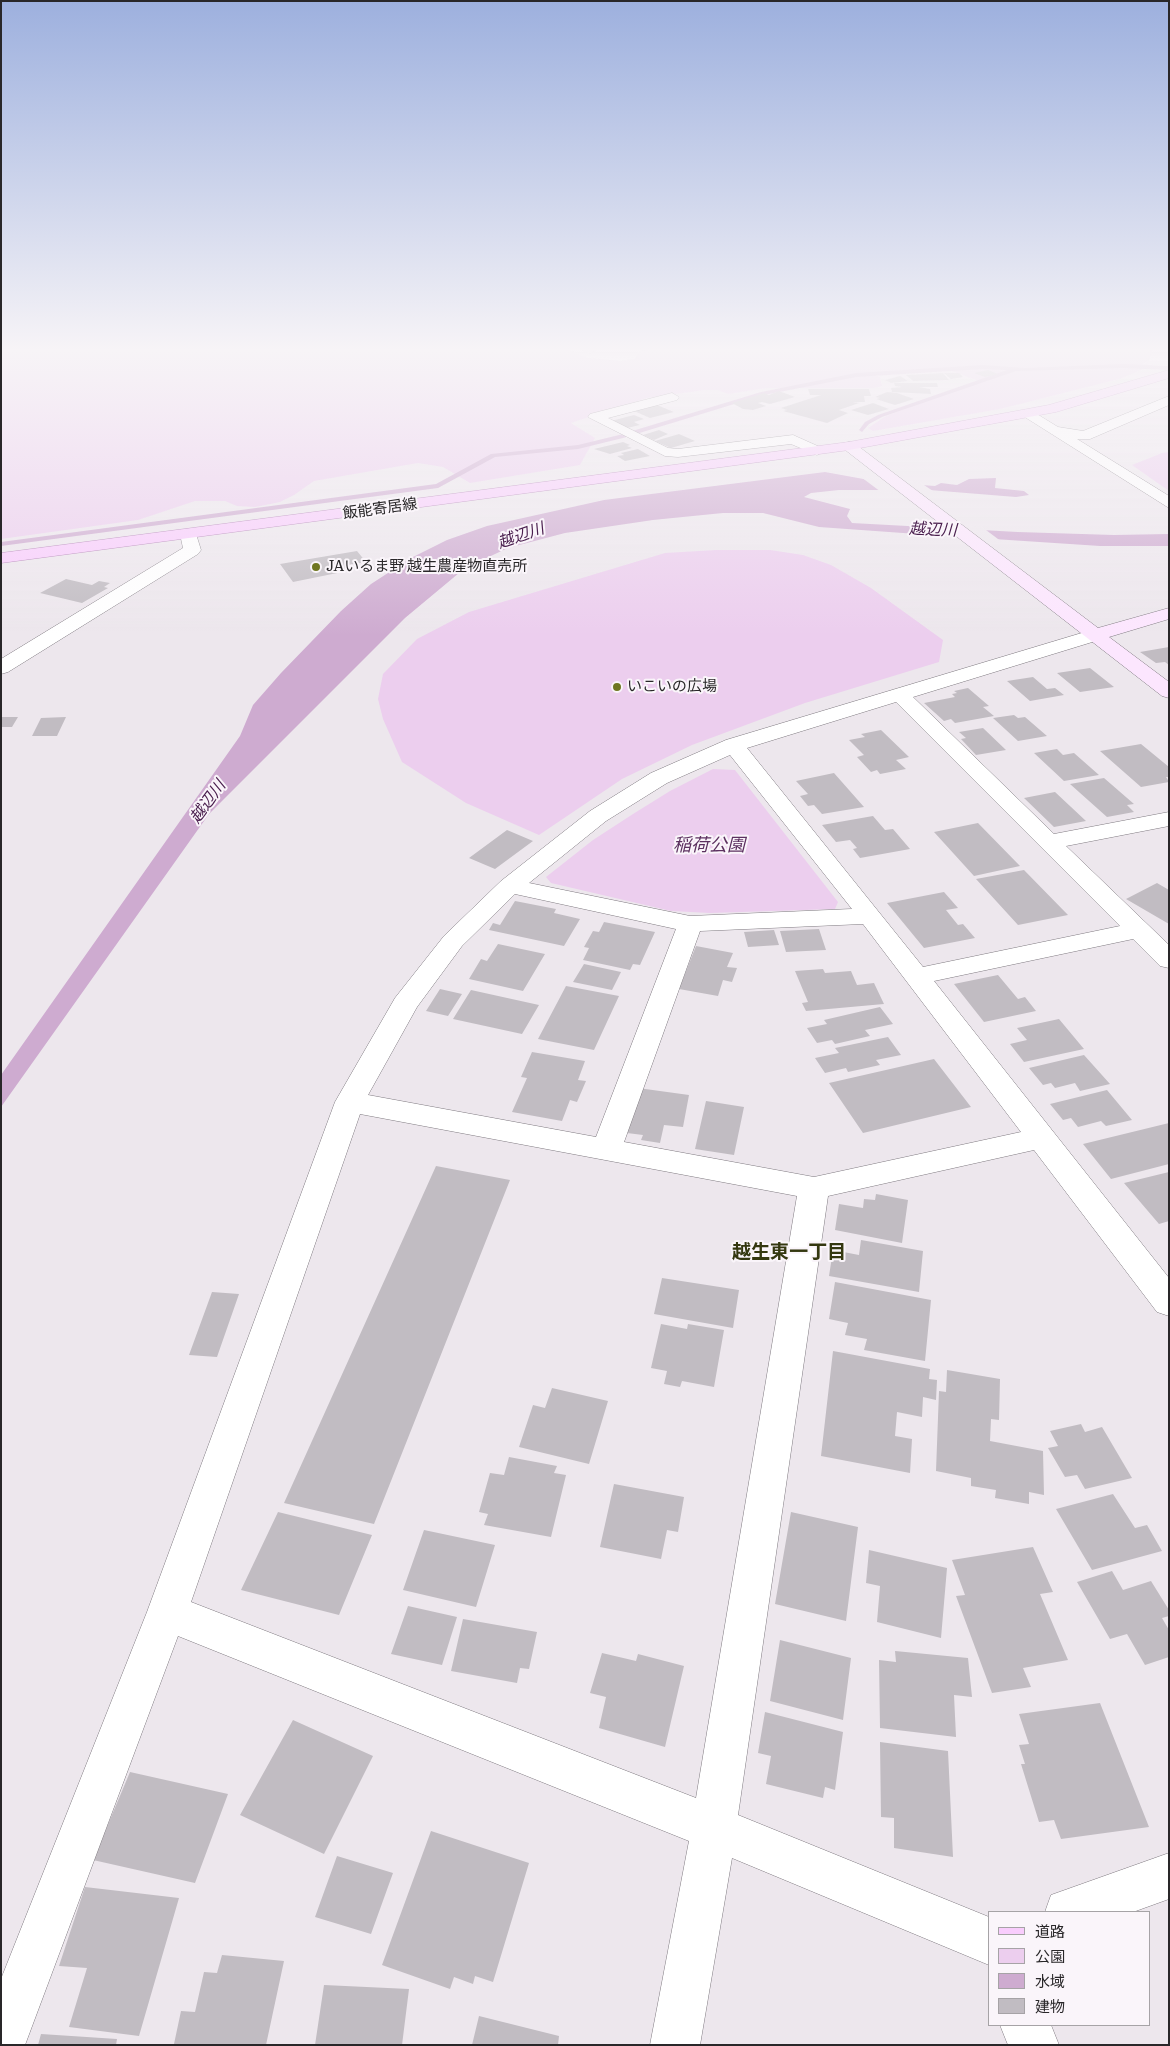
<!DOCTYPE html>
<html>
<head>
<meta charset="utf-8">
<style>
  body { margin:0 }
  #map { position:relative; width:1170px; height:2046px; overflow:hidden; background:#ede7ed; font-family:Literata,"Noto Sans JP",serif }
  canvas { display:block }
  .frame { position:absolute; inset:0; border:2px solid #292729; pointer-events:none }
  .legend { position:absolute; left:988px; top:1911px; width:162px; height:115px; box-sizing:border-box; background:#faf5fa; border:1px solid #a6a3a6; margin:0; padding:6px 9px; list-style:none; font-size:15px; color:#292729 }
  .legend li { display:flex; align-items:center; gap:10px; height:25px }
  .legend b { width:25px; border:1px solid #a6a3a6 }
</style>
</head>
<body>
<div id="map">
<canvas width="1170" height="2046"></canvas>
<div class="frame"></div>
<ul class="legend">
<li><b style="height:6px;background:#f9cdfd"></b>道路</li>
<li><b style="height:14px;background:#ecceee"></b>公園</li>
<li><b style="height:14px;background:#ceabd0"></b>水域</li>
<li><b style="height:14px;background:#c1bcc2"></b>建物</li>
</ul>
</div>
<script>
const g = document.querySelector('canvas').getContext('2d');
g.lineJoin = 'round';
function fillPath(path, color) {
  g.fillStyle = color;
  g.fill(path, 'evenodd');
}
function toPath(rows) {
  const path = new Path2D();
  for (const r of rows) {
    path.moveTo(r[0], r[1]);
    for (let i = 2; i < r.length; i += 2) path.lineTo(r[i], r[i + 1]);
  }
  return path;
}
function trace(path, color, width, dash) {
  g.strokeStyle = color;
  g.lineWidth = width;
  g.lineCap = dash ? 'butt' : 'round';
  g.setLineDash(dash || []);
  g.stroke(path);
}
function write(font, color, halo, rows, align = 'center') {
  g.font = font + ' Literata,"Noto Sans JP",serif';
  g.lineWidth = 4;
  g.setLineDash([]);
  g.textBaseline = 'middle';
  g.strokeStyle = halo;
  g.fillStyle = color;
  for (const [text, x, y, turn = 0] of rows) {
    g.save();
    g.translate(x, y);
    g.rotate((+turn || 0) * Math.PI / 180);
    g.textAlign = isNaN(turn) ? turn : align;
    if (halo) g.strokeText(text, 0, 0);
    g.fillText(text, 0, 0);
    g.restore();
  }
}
fillPath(toPath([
  [1,350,568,350,589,358,619,361,635,359,640,351,647,350,1152,350,1150,359,1143,364,1154,365,1119,379,1000,409,873,431,868,428,886,416,979,381,946,369,911,370,869,373,880,377,882,386,874,388,767,388,728,394,718,390,705,390,647,398,571,423,595,438,580,465,470,483,443,467,418,463,314,481,294,495,280,502,255,507,237,506,225,501,195,501,138,520,1,539],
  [1169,452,1169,491,1132,465,1162,453],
  [716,550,770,550,803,555,831,565,871,588,943,640,939,662,805,703,692,745,622,779,539,835,466,803,402,762,383,719,378,699,383,674,417,639,469,612,665,553],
  [713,769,735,770,838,902,835,909,710,913,671,911,551,883,546,877,593,840,633,814,670,791]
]), '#ecceee');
fillPath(toPath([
  [825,472,880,482,935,486,941,483,957,485,969,479,996,478,995,488,1024,491,1029,495,1016,497,929,490,839,490,811,493,804,497,850,509,847,516,852,523,1018,532,1114,535,1169,534,1169,546,1100,546,903,533,819,527,763,513,723,513,653,520,565,533,508,548,465,568,405,618,209,814,1,1107,1,1075,240,736,253,705,281,673,341,611,371,584,411,558,447,540,487,526,604,500]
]), '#ceabd0');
fillPath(toPath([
  [854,475,921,483,936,493,881,492,861,477],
  [921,524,982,527,1002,542,940,538]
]), '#ede7ed');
fillPath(toPath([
  [1123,364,1169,366,1169,370,1123,368,1016,371,882,417,869,424,862,432,859,430,865,422,878,415,1007,370,983,369,856,377,764,395,623,438,578,449,495,457,438,488,1,546,1,542,436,484,491,454,578,445,619,435,761,392,856,373,983,365,1025,368,1123,364]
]), '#ceabd0');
fillPath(toPath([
  [988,370,998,374,985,377,974,373],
  [943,373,949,380,913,381,906,375],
  [944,373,959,373,963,377,951,379],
  [900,376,908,381,891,383,885,380],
  [894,383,937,383,938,387,919,387,930,389,931,394,892,392,891,388,902,387,895,386],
  [808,389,869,389,871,396,864,396,865,402,853,402,859,403,839,410,848,413,827,423,783,411,787,410,781,408,821,395,810,395],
  [779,391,795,397,770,404,762,402,758,403,766,406,753,410,743,409,732,403,764,393,769,395],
  [887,392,897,393,914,399,895,405,876,399,880,398,875,397],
  [873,403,889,409,868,415,851,410],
  [657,405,674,412,650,418,634,411],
  [634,415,644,419,634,422,640,425,627,428,611,421],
  [659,430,668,434,654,440,643,435],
  [679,434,695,441,671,448,655,441],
  [623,442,630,445,627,446,632,448,610,454,594,449],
  [638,449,650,456,625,461,617,456,624,455,621,453],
  [357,551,366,562,348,565,352,570,293,582,280,564],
  [66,579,92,585,99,581,110,583,104,587,108,588,82,603,40,593],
  [1169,647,1169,665,1165,662,1156,663,1140,652],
  [1090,668,1114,687,1080,692,1057,673],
  [1033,677,1047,689,1055,688,1064,695,1030,701,1007,681],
  [968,688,989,706,983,707,994,716,955,723,951,719,944,721,924,703,955,697,952,694,957,693,954,691],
  [1014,715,1018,718,1025,717,1047,736,1018,741,993,718],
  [1,717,18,717,12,727,1,727],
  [66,717,57,736,32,736,41,718],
  [983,728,1006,750,976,755,961,739,966,738,959,732],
  [881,730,909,757,896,760,906,769,880,774,877,770,871,772,857,757,864,755,849,740,865,737,861,734],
  [1141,744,1169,767,1169,777,1166,777,1169,782,1141,787,1100,751],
  [1057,749,1063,755,1074,753,1099,775,1064,781,1034,753],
  [834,773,864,807,822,814,814,805,808,806,800,796,808,794,796,781],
  [1104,778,1134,804,1127,805,1134,812,1107,817,1070,784],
  [1055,792,1086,821,1054,827,1024,798],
  [873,816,885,830,893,829,910,849,860,858,853,849,857,848,850,840,836,842,822,825],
  [978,823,1020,866,974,876,934,832],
  [507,830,533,841,495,869,469,858],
  [1024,870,1068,915,1018,925,976,879],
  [1157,883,1169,890,1169,924,1126,899],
  [944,892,958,908,946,910,958,925,963,924,975,938,924,948,887,903],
  [515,901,556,909,554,913,580,919,564,946,489,930,493,923,500,925],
  [604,922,655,932,640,965,633,964,630,970,583,960,589,948,584,947,593,931,599,932],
  [819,929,826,950,786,952,780,931],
  [774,930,779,945,748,947,744,932],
  [498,944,545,954,523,991,469,979,481,959,487,961],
  [696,946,733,953,727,967,737,968,732,982,723,980,718,996,679,989],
  [584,964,621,972,612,990,573,982],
  [823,969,825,973,851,971,857,985,874,983,884,1004,806,1011,802,1003,808,1002,795,971],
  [998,975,1018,999,1025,997,1036,1011,984,1022,954,984],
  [566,986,619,996,594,1050,538,1039],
  [440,989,462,994,448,1016,426,1011],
  [471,990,539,1005,522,1034,453,1019],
  [880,1007,893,1024,865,1030,870,1036,835,1044,832,1040,817,1043,807,1028,827,1024,824,1020],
  [1059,1019,1084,1049,1024,1062,1010,1044,1027,1040,1017,1028],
  [888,1037,901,1055,876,1060,880,1065,848,1072,846,1068,825,1073,815,1058,839,1053,835,1048],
  [532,1052,585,1061,578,1080,586,1081,577,1102,570,1100,562,1121,512,1112,527,1078,521,1077],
  [1084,1055,1110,1084,1080,1091,1075,1083,1055,1088,1051,1083,1043,1085,1029,1068],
  [934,1059,971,1107,863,1133,829,1083],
  [638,1088,689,1095,683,1127,664,1125,660,1143,641,1140,643,1135,627,1133],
  [1107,1090,1132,1120,1106,1126,1101,1121,1078,1127,1071,1118,1063,1120,1050,1104],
  [706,1101,744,1107,734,1155,695,1149],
  [1169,1123,1169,1164,1111,1179,1083,1144],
  [436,1166,510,1180,374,1524,284,1503],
  [1169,1172,1169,1221,1159,1224,1124,1183],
  [876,1194,908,1200,902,1243,835,1230,839,1204,863,1208,864,1199,875,1200],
  [861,1240,923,1251,919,1292,829,1276,833,1250,859,1255],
  [662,1278,739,1290,733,1328,654,1314],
  [835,1282,931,1300,925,1361,864,1350,867,1339,845,1335,848,1323,829,1319],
  [212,1292,239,1294,217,1357,189,1355],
  [661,1324,687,1329,688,1324,724,1330,714,1387,682,1381,680,1387,664,1384,667,1371,651,1368],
  [833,1351,930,1369,929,1379,937,1380,936,1400,923,1397,922,1417,897,1412,895,1436,912,1439,910,1473,821,1456],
  [947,1370,1000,1379,999,1420,991,1419,990,1441,1043,1451,1044,1495,1029,1492,1029,1504,995,1498,996,1490,971,1486,971,1478,936,1471,939,1391,946,1392],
  [552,1388,608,1401,589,1464,519,1447,533,1405,545,1408],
  [1081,1424,1085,1432,1102,1427,1132,1478,1085,1489,1077,1475,1065,1477,1048,1448,1058,1446,1050,1431],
  [509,1457,557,1466,554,1473,566,1475,551,1537,484,1525,488,1514,479,1512,490,1473,504,1475],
  [614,1484,684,1497,678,1532,667,1530,661,1559,600,1547],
  [1113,1494,1135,1528,1147,1525,1162,1551,1092,1570,1056,1509],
  [278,1512,372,1535,339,1615,241,1590],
  [791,1512,858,1527,846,1621,775,1604],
  [424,1530,495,1545,476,1607,403,1590],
  [1033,1547,1053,1592,1040,1594,1068,1660,1023,1668,1031,1687,992,1693,956,1596,965,1595,952,1560],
  [869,1550,947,1568,941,1638,877,1622,880,1586,866,1583],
  [1112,1571,1123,1590,1151,1581,1169,1610,1169,1616,1162,1618,1169,1630,1169,1657,1145,1665,1127,1634,1110,1639,1077,1582],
  [408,1606,457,1617,442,1665,391,1654],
  [463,1619,537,1632,529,1669,520,1668,517,1683,451,1671],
  [780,1640,851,1658,843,1720,770,1701],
  [895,1651,968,1658,972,1697,954,1695,956,1737,880,1728,879,1660,896,1662],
  [602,1653,636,1661,638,1654,684,1666,665,1747,599,1728,606,1697,590,1693],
  [1100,1703,1149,1827,1061,1839,1054,1820,1039,1822,1021,1764,1025,1764,1019,1745,1029,1744,1019,1714],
  [765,1712,843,1732,835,1790,825,1787,823,1798,766,1784,771,1756,758,1753],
  [293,1720,373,1756,324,1854,240,1815],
  [880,1742,948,1751,953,1857,894,1848,894,1818,881,1817],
  [130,1772,228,1794,195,1883,93,1860],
  [431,1831,529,1863,493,1982,475,1976,473,1984,454,1977,450,1989,382,1965],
  [337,1856,393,1873,371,1934,315,1917],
  [85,1887,179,1898,139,2036,69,2027,87,1968,59,1966],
  [222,1955,284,1961,266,2045,174,2044,181,2011,195,2012,204,1972,217,1973],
  [324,1985,409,1989,402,2045,315,2045],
  [479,2016,559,2036,558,2045,472,2045],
  [41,2034,117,2039,116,2045,38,2045]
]), '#c1bcc2');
const street = toPath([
  [583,350,596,350,589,354,583,350],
  [672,393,679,397,677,400,608,418,668,448,678,449,793,435,822,448,824,451,817,455,791,444,678,457,665,456,588,417,590,414,672,393],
  [1169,396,1169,405,1090,439,1077,439,1169,496,1169,508,1020,414,1027,410,1032,411,1058,427,1083,431,1169,396],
  [188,529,194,530,196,534,201,550,198,554,8,672,1,674,1,659,183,548,180,534,182,530,188,529],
  [1095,629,1102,631,1104,635,1102,639,913,697,1054,834,1169,812,1169,826,1066,846,1169,945,1169,968,1160,966,1133,939,934,981,1169,1278,1169,1316,1157,1312,1034,1150,828,1196,738,1815,989,1917,989,1965,732,1858,700,2045,650,2045,689,1841,178,1636,25,2045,1,2045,1,1979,147,1612,335,1102,395,998,444,936,501,881,590,811,651,773,726,740,1095,629],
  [896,702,1120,926,923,967,747,748,896,702],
  [730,755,852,909,690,916,529,883,606,821,667,783,730,755],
  [515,894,676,929,596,1137,368,1095,417,1007,462,946,515,894],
  [863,924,1021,1132,814,1177,624,1142,700,931,863,924],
  [360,1114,797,1196,696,1798,191,1602,360,1114],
  [1169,1853,1169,1899,1133,1912,1045,1912,1051,1895,1169,1853],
  [1000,2025,1051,2025,1059,2045,1008,2045,1000,2025]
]);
const secondary = toPath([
  [849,442,854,443,1098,628,1169,608,1169,619,1109,637,1169,682,1169,698,1162,696,844,449,842,446,844,443,849,442]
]);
const primary = toPath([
  [1169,370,1169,378,1056,412,849,450,1,563,1,553,849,442,1049,405,1169,370]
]);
trace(street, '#7f7a80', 1);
trace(secondary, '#7f7a80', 1);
trace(primary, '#ae7db2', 1);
fillPath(street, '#fff');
fillPath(secondary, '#fce6fe');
fillPath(primary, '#f9cdfd');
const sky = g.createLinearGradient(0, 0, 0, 636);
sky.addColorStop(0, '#9db0de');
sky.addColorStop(0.55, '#f7f4f7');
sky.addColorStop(1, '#f7f4f700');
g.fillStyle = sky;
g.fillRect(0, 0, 1170, 636);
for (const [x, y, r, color] of [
  [316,567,5,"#6f7620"],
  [617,687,5,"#6f7620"]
]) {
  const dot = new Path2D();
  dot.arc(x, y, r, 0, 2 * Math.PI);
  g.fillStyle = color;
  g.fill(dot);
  trace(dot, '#faf5fa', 2);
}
write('15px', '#292729', '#faf5fa', [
  ["飯能寄居線",380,509,-8]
]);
write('15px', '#292729', '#faf5fa', [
  ["JAいるま野 越生農産物直売所",326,567],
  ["いこいの広場",627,687]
], 'left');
write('italic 16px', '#4b204f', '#faf5fa', [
  ["越辺川",933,530,2],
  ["越辺川",521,536,-19],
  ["越辺川",208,802,-54]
]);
write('italic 18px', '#5c3160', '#faf5fa', [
  ["稲荷公園",709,846]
]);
write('bold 19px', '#343810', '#faf5fa', [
  ["越生東一丁目",789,1252]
]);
</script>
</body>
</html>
